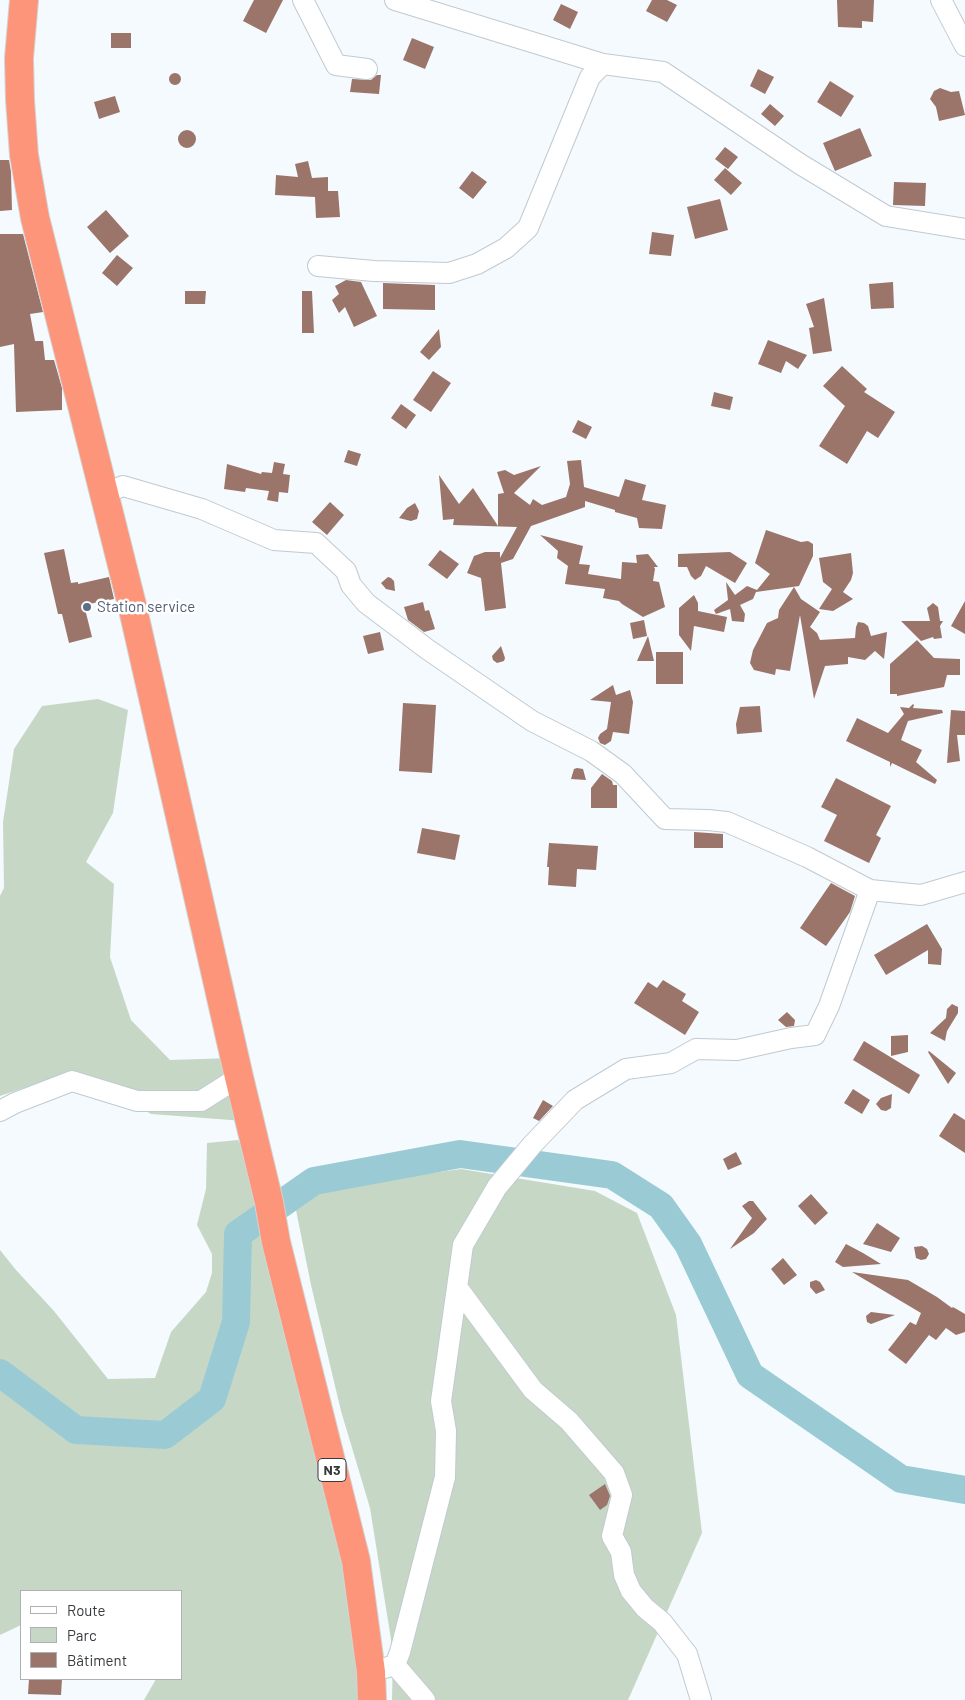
<!DOCTYPE html>
<html>
<head>
<meta charset="utf-8">
<style>
  body { margin:0 }
  #map { position:relative; width:965px; height:1700px; overflow:hidden; background:#f4fafe; font-family:Barlow,sans-serif }
  canvas { display:block }
  .legend { position:absolute; left:20px; top:1590px; width:162px; height:90px; box-sizing:border-box; background:#fff; border:1px solid #afb0b1; margin:0; padding:6px 9px; list-style:none; font-size:15px; color:#363a3d }
  .legend li { display:flex; align-items:center; gap:10px; height:25px }
  .legend b { width:25px; border:1px solid #afb0b1 }
</style>
</head>
<body>
<div id="map">
<canvas width="965" height="1700"></canvas>
<ul class="legend">
<li><b style="height:6px;background:#fff"></b>Route</li>
<li><b style="height:14px;background:#c6d8c5"></b>Parc</li>
<li><b style="height:14px;background:#9b746a"></b>Bâtiment</li>
</ul>
</div>
<script>
const g = document.querySelector('canvas').getContext('2d');
g.lineJoin = 'round';
function fillPath(path, color) {
  g.fillStyle = color;
  g.fill(path, 'evenodd');
}
function toPath(rows) {
  const path = new Path2D();
  for (const r of rows) {
    if (r.length === 3) {
      path.moveTo(r[0] + r[2], r[1]);
      path.arc(r[0], r[1], r[2], 0, 2 * Math.PI);
      continue;
    }
    path.moveTo(r[0], r[1]);
    for (let i = 2; i < r.length; i += 2) path.lineTo(r[i], r[i + 1]);
  }
  return path;
}
function trace(path, color, width, dash) {
  g.strokeStyle = color;
  g.lineWidth = width;
  g.lineCap = dash ? 'butt' : 'round';
  g.setLineDash(dash || []);
  g.stroke(path);
}
function write(font, color, halo, rows, align = 'center') {
  g.font = font + ' Barlow,sans-serif';
  g.lineWidth = 5;
  g.setLineDash([]);
  g.textBaseline = 'middle';
  g.strokeStyle = halo;
  g.fillStyle = color;
  for (const [text, x, y, turn = 0] of rows) {
    g.save();
    g.translate(x, y);
    g.rotate((+turn || 0) * Math.PI / 180);
    g.textAlign = isNaN(turn) ? turn : align;
    if (halo) g.strokeText(text, 0, 0);
    g.fillText(text, 0, 0);
    g.restore();
  }
}
fillPath(toPath([
  [98,699,128,710,113,813,86,862,114,884,110,957,131,1020,170,1060,232,1058,244,1121,151,1114,92,1079,33,1085,0,1096,0,896,4,888,3,822,14,749,42,706],
  [238,1140,273,1197,332,1498,365,1700,144,1700,156,1679,181,1679,181,1591,21,1591,21,1625,0,1635,0,1250,16,1270,54,1311,108,1379,155,1378,171,1332,206,1292,212,1273,212,1254,197,1225,206,1189,207,1143],
  [461,1169,595,1191,637,1213,676,1315,702,1533,628,1700,392,1700,393,1652,370,1508,341,1411,311,1285,296,1210,329,1187]
]), '#c6d8c5');
trace(toPath([
  [0,1373,76,1430,165,1435,212,1399,236,1322,238,1234,314,1181,460,1154,612,1175,661,1206,688,1244,750,1375,901,1479,965,1490]
]), '#9acbd5', 28);
fillPath(toPath([
  [254,0,283,0,266,33,243,21],
  [652,0,667,0,677,5,667,22,646,11],
  [837,0,874,0,873,22,862,21,862,28,838,27],
  [561,4,578,12,570,29,553,20],
  [111,33,131,33,131,48,111,48],
  [412,38,434,47,425,69,403,60],
  [758,69,774,77,765,94,750,86],
  [175,79,6],
  [377,75,381,75,379,94,350,92,352,79,371,80],
  [830,81,854,96,841,117,817,102],
  [940,88,951,92,959,91,965,115,939,121,936,107,930,99,934,91],
  [115,96,120,112,99,119,94,102],
  [770,104,784,116,775,126,761,114],
  [860,128,872,156,835,171,823,143],
  [187,139,9],
  [725,147,738,157,728,169,715,159],
  [0,160,9,160,11,172,12,210,0,211],
  [308,161,312,178,328,177,328,191,338,191,340,217,316,218,315,197,275,195,276,175,298,177,295,164],
  [725,168,742,183,731,195,714,180],
  [472,171,487,182,473,199,459,188],
  [894,182,926,183,925,206,893,205],
  [720,199,728,230,695,239,687,207],
  [106,210,129,236,110,253,87,227],
  [652,232,674,235,671,256,649,254],
  [0,234,23,234,43,312,30,314,35,341,43,341,45,360,54,360,62,388,62,410,16,412,14,344,0,347],
  [117,255,133,268,117,286,102,273],
  [346,280,361,282,377,316,354,327,345,307,339,313,332,300,339,294,335,286],
  [893,282,894,308,871,309,869,284],
  [383,283,435,285,435,310,383,309],
  [185,291,206,291,205,304,185,304],
  [302,291,312,291,314,333,302,333],
  [824,298,832,351,813,354,809,328,814,327,806,304],
  [439,329,441,347,429,360,420,352],
  [768,340,807,355,798,369,786,361,781,373,758,364],
  [842,366,867,389,864,392,895,412,878,438,867,431,847,464,819,446,845,406,823,386],
  [433,371,451,383,431,412,413,400],
  [714,392,733,397,730,410,711,406],
  [401,404,416,415,406,429,391,418],
  [578,420,592,427,586,439,572,432],
  [348,450,361,454,357,466,344,462],
  [581,460,584,487,619,497,625,479,646,485,642,500,666,505,662,529,639,528,637,518,615,512,615,510,585,501,585,507,531,526,513,559,501,563,506,608,485,611,481,578,467,573,474,556,485,552,500,552,500,558,517,527,453,525,454,519,443,520,439,475,459,504,473,488,498,526,498,494,504,493,497,472,505,470,514,475,541,466,514,493,530,505,533,499,542,505,566,497,570,484,567,461],
  [274,462,285,464,283,474,290,475,288,493,279,492,278,502,267,500,269,491,246,488,245,492,224,489,227,464,261,474,262,472,272,473],
  [330,502,344,515,327,535,312,522],
  [415,503,419,511,417,519,411,521,399,518,407,508],
  [766,530,801,542,808,541,813,544,813,556,799,586,756,592,753,599,740,605,745,614,744,622,732,621,730,609,716,614,714,610,728,600,726,582,735,595,747,586,757,590,770,574,755,563],
  [540,535,583,546,579,564,590,565,588,574,621,579,622,562,637,563,636,555,648,554,658,567,654,567,655,569,653,581,659,582,665,607,643,617,622,604,619,601,603,598,605,589,565,584,568,566,557,558,558,551],
  [64,549,71,583,78,582,78,584,109,577,114,599,84,605,92,637,69,643,62,614,58,614,44,553],
  [440,550,459,564,447,579,428,565],
  [730,552,747,563,735,583,706,566,701,576,695,580,691,576,687,567,678,567,678,554],
  [851,553,853,573,851,580,843,592,853,599,833,611,819,609,832,589,823,582,819,558],
  [388,577,391,578,394,581,395,591,386,589,381,583],
  [794,587,801,599,820,612,810,627,817,633,820,640,855,638,856,627,858,622,864,623,868,626,871,636,887,632,884,659,875,651,865,660,848,657,848,664,825,666,814,699,800,615,790,671,776,669,775,675,754,670,750,663,753,650,767,623,778,618,779,610],
  [694,595,698,603,698,611,727,617,724,632,694,626,691,651,679,635,679,608],
  [965,601,965,634,951,626],
  [423,602,425,611,429,610,435,629,424,632,408,620,404,607],
  [933,603,938,607,940,621,943,621,940,626,942,638,934,639,933,637,921,641,901,621,930,621,927,608],
  [644,620,647,636,633,639,630,623],
  [380,632,384,650,368,654,363,636],
  [648,636,654,661,637,661],
  [917,640,934,658,960,659,960,675,947,675,944,687,897,696,897,694,890,694,890,664],
  [501,646,505,658,504,661,497,663,493,660,492,656],
  [656,652,683,652,683,684,656,684],
  [613,685,616,695,630,690,633,702,629,734,613,732,611,741,605,745,600,743,598,738,600,734,607,729,611,702,590,700],
  [403,703,436,705,432,773,399,771],
  [913,704,914,705,913,708,942,710,943,713,908,721,901,740,922,750,916,762,937,780,935,784,892,763,890,767,890,762,846,741,857,718,888,733,904,714,900,707,909,708],
  [760,706,762,732,737,734,736,724,740,707],
  [951,710,965,711,965,735,957,735,960,761,947,763],
  [577,768,583,769,586,780,571,779,574,769],
  [602,774,612,781,613,785,617,785,617,808,591,808,591,788],
  [836,778,891,806,876,835,881,838,869,863,824,841,837,815,821,807],
  [422,828,460,835,455,860,417,853],
  [694,832,723,834,723,848,694,848],
  [549,843,598,846,596,870,577,869,576,887,548,885,549,867,547,867],
  [831,883,855,896,850,912,826,946,800,928],
  [927,924,942,949,941,965,928,964,928,950,886,975,874,955],
  [663,980,686,994,682,1001,699,1012,685,1035,634,1003,648,982,657,988],
  [952,1004,958,1007,958,1013,947,1031,945,1041,930,1033,946,1018,947,1009],
  [787,1012,795,1020,794,1026,786,1027,778,1020],
  [908,1035,908,1052,891,1056,891,1036],
  [864,1041,920,1075,909,1094,853,1060],
  [929,1051,956,1073,948,1084,928,1052],
  [853,1089,870,1100,862,1114,844,1103],
  [892,1094,891,1108,886,1111,881,1110,876,1104,881,1098],
  [543,1100,553,1106,539,1121,533,1118],
  [954,1113,965,1120,965,1153,939,1136],
  [736,1152,742,1164,728,1170,723,1159],
  [811,1194,828,1213,815,1225,798,1206],
  [749,1201,753,1201,767,1219,754,1233,730,1249,752,1218,742,1206],
  [877,1223,900,1238,891,1252,863,1244],
  [846,1244,863,1253,881,1264,843,1267,835,1262],
  [922,1246,927,1249,929,1254,926,1259,921,1260,916,1258,914,1247],
  [783,1258,797,1275,784,1285,771,1269],
  [852,1272,908,1280,937,1297,952,1308,953,1307,965,1314,965,1332,956,1335,946,1328,936,1340,929,1335,906,1364,888,1350,910,1322,916,1325,921,1313],
  [816,1280,820,1282,825,1290,816,1294,810,1287,810,1282],
  [871,1312,895,1315,871,1324,867,1322,866,1316],
  [605,1484,610,1496,607,1505,600,1510,589,1495],
  [29,1679,62,1679,61,1695,28,1694]
]), '#9b746a');
const minor = toPath([
  [303,0,336,65,367,69],
  [395,0,603,64,663,72,800,164,886,216,965,229],
  [941,0,965,46],
  [318,266,374,271,449,273,477,264,506,248,528,228,590,77,603,64],
  [103,494,123,486,202,509,274,540,316,543,346,571,351,585,366,603,427,649,532,721,591,751,623,774,665,819,708,820,727,822,807,857,870,890,921,895,965,882],
  [0,1111,15,1103,72,1081,137,1101,201,1101,239,1077],
  [457,1287,533,1390,569,1421,614,1473,622,1495,612,1536,621,1552,624,1575,631,1591,645,1608,662,1622,687,1654,701,1700],
  [395,1665,425,1700],
  [371,1672,395,1665,400,1652,445,1477,446,1431,441,1401,463,1245,497,1187,532,1145,575,1100,626,1069,671,1063,696,1049,737,1050,791,1038,815,1035,829,1006,870,890]
]);
const highway = toPath([
  [24,0,19,58,20,100,24,155,35,218,132,605,239,1077,269,1202,276,1242,356,1561,371,1672,372,1700]
]);
trace(minor, '#c0cad1', 22);
trace(highway, '#d3d4d4', 30);
trace(minor, '#fff', 20);
trace(highway, '#fd957a', 28);
for (const [x, y, r, color] of [
  [87,607,5,"#5c6f8a"]
]) {
  const dot = new Path2D();
  dot.arc(x, y, r, 0, 2 * Math.PI);
  g.fillStyle = color;
  g.fill(dot);
  trace(dot, '#fff', 2);
}
for (const [x, y, w] of [
  [332,1470,28]
]) {
  const box = new Path2D();
  box.roundRect(x - w / 2, y - 11.5, w, 23, 4);
  g.fillStyle = '#fff';
  g.fill(box);
  trace(box, '#363a3d', 1);
}
write('bold 14px', '#363a3d', null, [
  ["N3",332,1470]
]);
write('15px', '#4e5e75', '#fff', [
  ["Station service",97,607]
], 'left');
</script>
</body>
</html>
